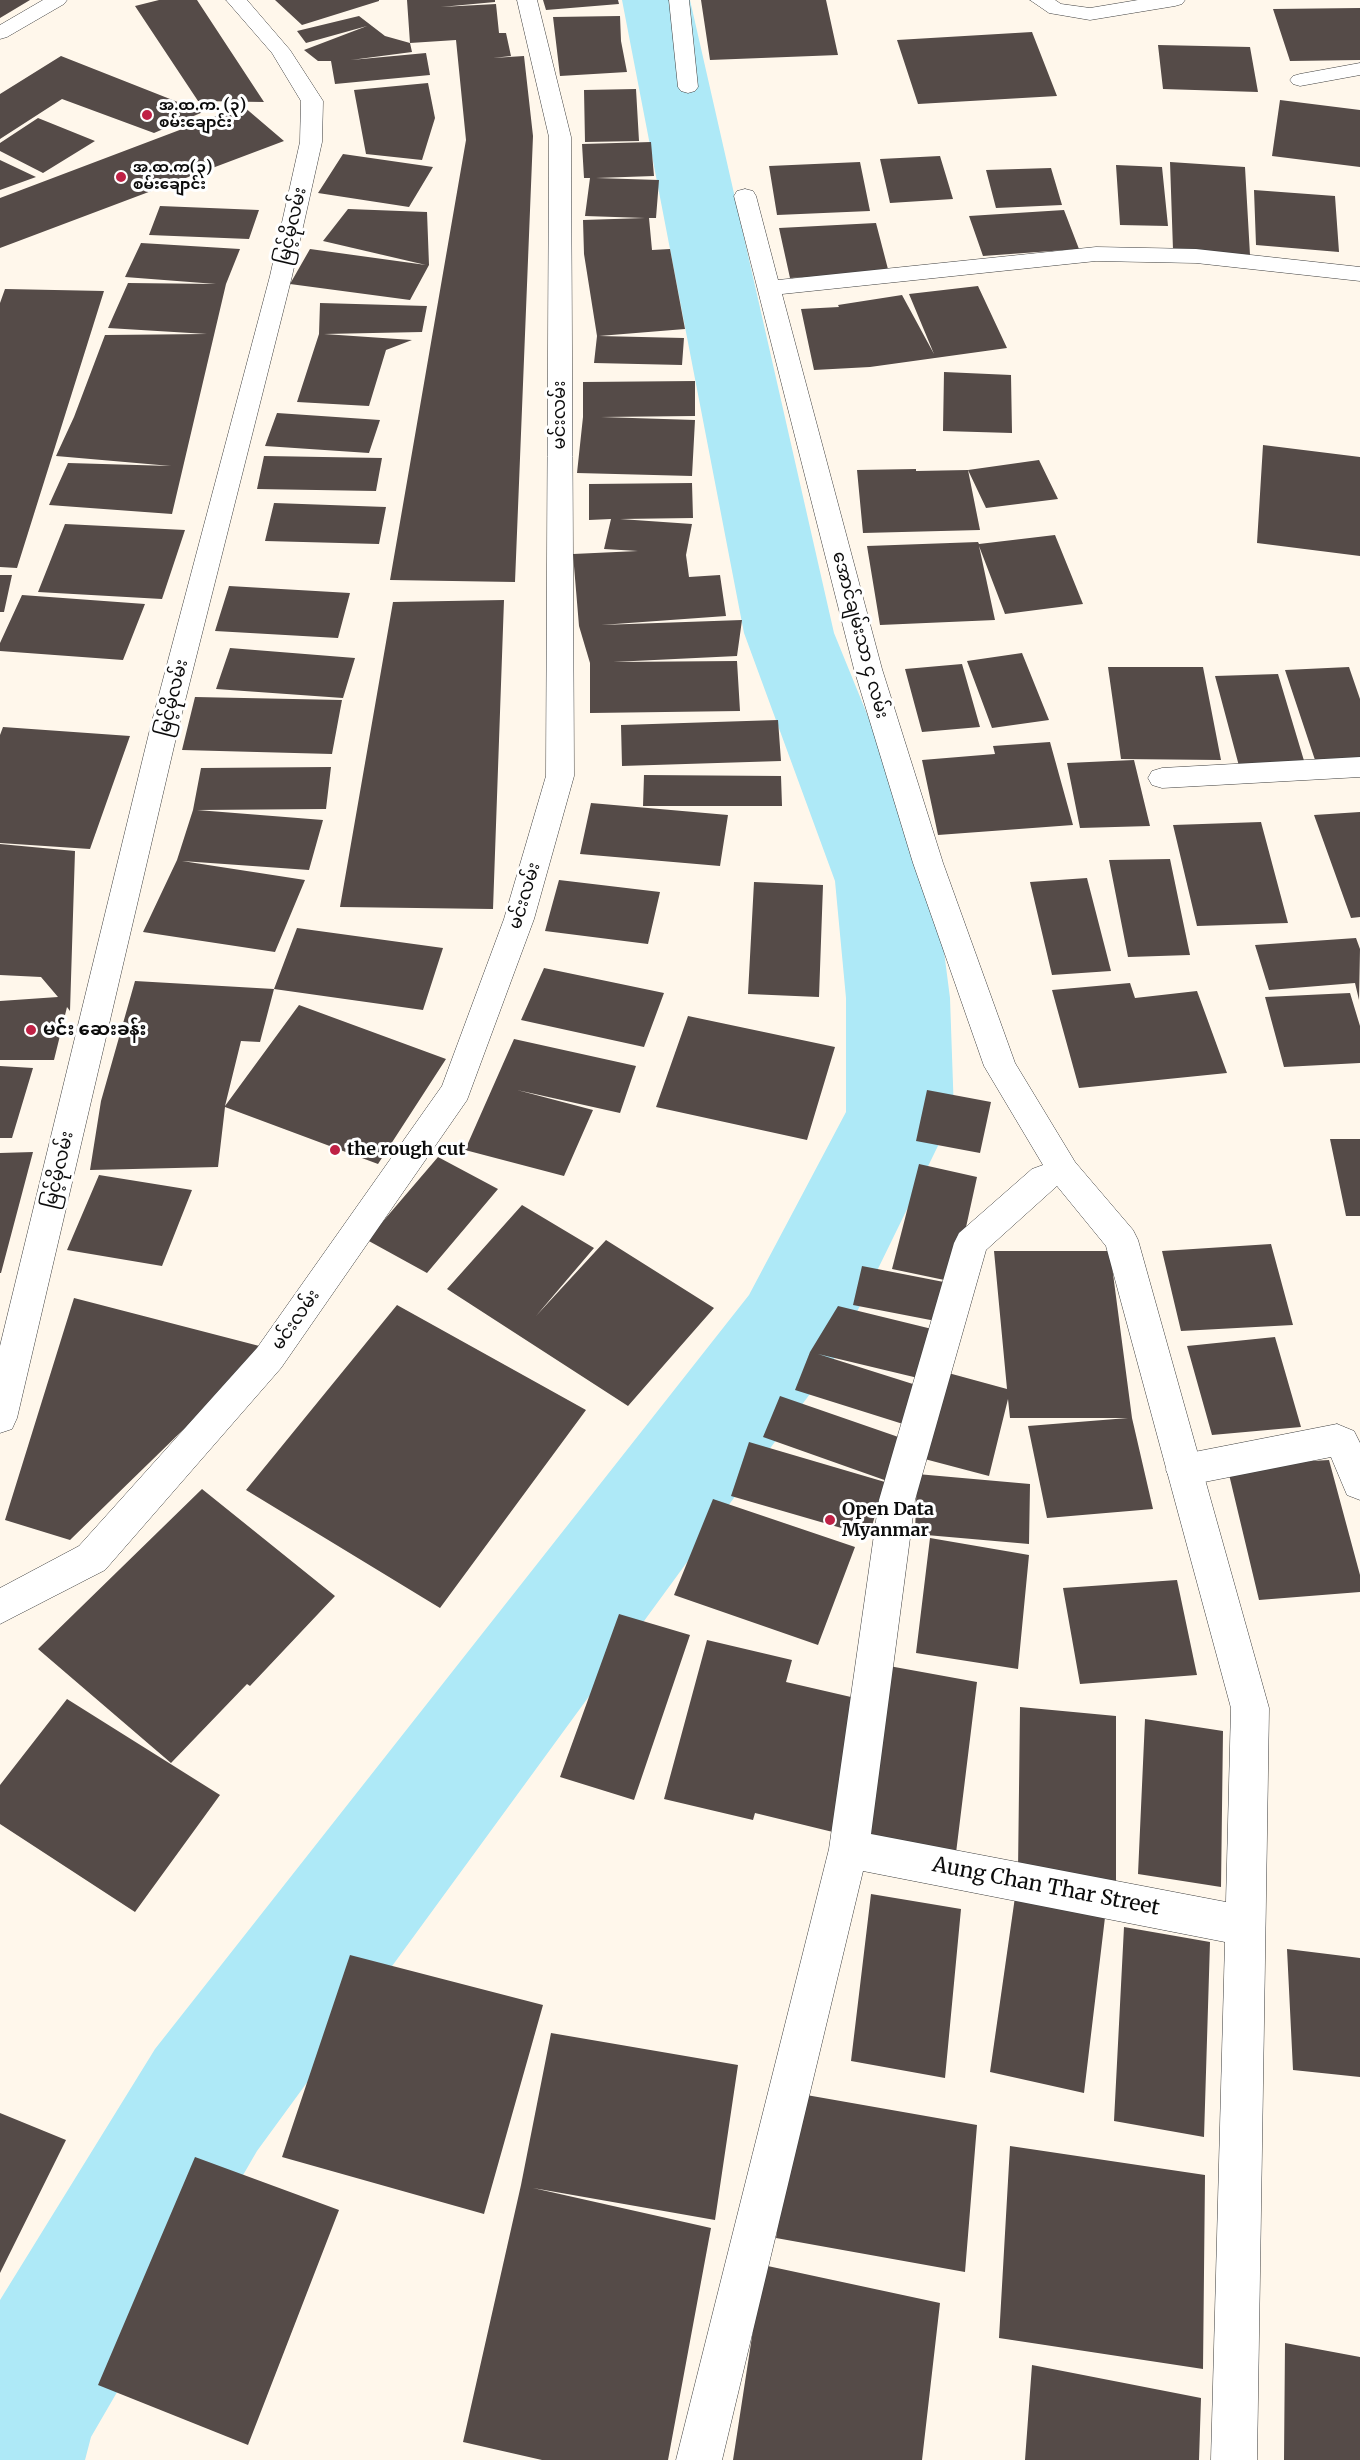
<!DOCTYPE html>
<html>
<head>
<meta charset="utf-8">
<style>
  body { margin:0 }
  canvas { display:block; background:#fff7eb }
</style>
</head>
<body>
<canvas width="1360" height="2460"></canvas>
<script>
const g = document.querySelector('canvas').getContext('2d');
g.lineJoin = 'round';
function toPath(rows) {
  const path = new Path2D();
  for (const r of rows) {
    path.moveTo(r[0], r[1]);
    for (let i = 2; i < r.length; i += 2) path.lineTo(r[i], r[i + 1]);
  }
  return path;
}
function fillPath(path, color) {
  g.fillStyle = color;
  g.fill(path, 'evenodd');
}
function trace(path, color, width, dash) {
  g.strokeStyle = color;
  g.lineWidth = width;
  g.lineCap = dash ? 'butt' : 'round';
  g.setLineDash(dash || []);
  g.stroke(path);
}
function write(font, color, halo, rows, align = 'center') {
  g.font = font + ' Merriweather,"Noto Sans Myanmar",serif';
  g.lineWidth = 6;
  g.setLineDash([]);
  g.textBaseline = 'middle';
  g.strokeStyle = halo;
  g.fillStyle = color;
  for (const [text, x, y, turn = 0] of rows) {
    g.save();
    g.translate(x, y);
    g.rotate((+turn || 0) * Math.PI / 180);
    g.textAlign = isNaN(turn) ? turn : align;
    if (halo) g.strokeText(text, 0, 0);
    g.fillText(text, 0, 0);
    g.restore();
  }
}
fillPath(toPath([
  [622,0,690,0,834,633,935,881,950,998,954,1113,831,1365,257,2151,91,2437,85,2460,0,2460,0,2300,155,2049,749,1295,846,1112,846,998,835,881,744,633,622,0]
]), '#aee9f7');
fillPath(toPath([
  [0,0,30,0,0,18],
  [159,0,197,0,264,102,198,101,135,6],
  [275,0,379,0,379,1,302,25],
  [407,0,495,0,495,2,441,7,496,4,499,33,506,33,511,56,493,58,524,56,533,136,515,582,390,580,466,140,456,40,410,43],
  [543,0,618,0,619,4,546,10],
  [701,0,826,0,838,55,710,60],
  [1360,8,1360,60,1290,61,1273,9],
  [359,16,385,36,410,43,412,52,351,60,426,53,430,75,335,84,331,61,318,61,304,50,367,26,306,43,297,31],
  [620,16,621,41,627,72,560,76,553,17],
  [1032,32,1057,96,918,104,897,40],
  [1158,45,1250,47,1258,92,1163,89],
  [61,56,203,112,154,133,62,99,0,139,0,94],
  [428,83,435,118,422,160,366,154,354,90],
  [636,89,639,141,585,142,584,90],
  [1280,100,1360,110,1360,167,1272,156],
  [243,106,284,141,0,248,0,198],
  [38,118,95,141,43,173,0,151,0,143],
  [651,142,654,176,596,178,659,180,656,218,649,218,652,250,670,249,685,329,599,336,684,338,682,365,594,363,597,336,584,254,583,220,645,218,585,216,590,178,584,178,582,144],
  [343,154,433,167,409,207,318,193],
  [940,156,953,199,890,203,880,159],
  [0,160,36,177,0,190],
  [860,162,870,211,777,215,769,166],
  [1170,162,1245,167,1250,255,1173,250],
  [1116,165,1162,167,1168,226,1120,225],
  [1051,168,1062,205,996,208,986,170],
  [1254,190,1335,196,1339,252,1256,245],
  [160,206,259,210,249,239,149,235],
  [348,209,427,212,429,265,410,300,290,284,310,249,426,265,323,241],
  [1064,210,1079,249,983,256,969,216],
  [876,223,889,273,790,278,779,228],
  [141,243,240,249,226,284,172,514,49,505,68,463,171,466,56,456,74,417,105,335,207,334,108,328,128,283,216,284,125,277],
  [978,286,1007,348,870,367,814,370,801,309,839,307,838,305,902,295,934,354,909,294],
  [5,289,104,291,17,568,0,567,0,303],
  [320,303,427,306,422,332,324,334,412,340,386,350,369,406,297,402,319,334],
  [944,372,1011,375,1012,433,943,431],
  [695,381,695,416,601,417,695,420,692,476,577,473,583,417,583,382],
  [277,413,380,420,369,453,265,446],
  [1263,445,1360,457,1360,556,1257,543],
  [264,456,382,458,376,491,257,489],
  [1039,460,1058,499,986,508,968,470,980,530,863,533,857,470,916,469,916,471,968,470],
  [692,483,693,518,620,519,692,524,686,555,689,577,720,575,726,616,601,625,742,620,737,656,613,662,737,661,740,711,590,713,590,663,579,626,573,554,638,551,604,549,611,519,589,520,589,484],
  [274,503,386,507,379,544,265,541],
  [65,524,185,530,162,599,38,592],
  [1055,535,1083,604,1005,614,979,546,995,620,880,625,867,546,978,542,979,544],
  [0,575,12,575,4,612,0,612],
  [229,586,350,593,338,638,215,631],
  [22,595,145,604,123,660,0,651,0,643],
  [504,600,493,909,340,907,393,602],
  [230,648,355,658,343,698,216,689],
  [1022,653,1049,720,992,728,967,661],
  [962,664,980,727,922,732,905,669],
  [1108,667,1203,667,1221,760,1121,759],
  [1349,667,1360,699,1360,758,1315,760,1285,670],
  [1278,674,1305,764,1239,766,1215,676],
  [195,697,342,700,332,754,182,750],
  [778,720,781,761,622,766,621,725],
  [3,727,130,736,90,849,0,843,0,735],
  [1050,742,1073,825,938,835,922,760,995,754,993,746],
  [1134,760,1150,826,1080,828,1067,763],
  [331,767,326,809,197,810,323,820,309,870,182,861,305,880,275,952,143,932,177,860,193,810,201,768],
  [644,775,781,776,782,806,643,806],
  [591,803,728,815,720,866,580,854],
  [1360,812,1360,917,1351,918,1314,815],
  [1261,822,1288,923,1197,926,1173,825],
  [0,844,75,851,70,1011,67,1007,54,1060,0,1060,0,1001,58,997,41,977,0,975],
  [1170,859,1190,955,1128,957,1109,860],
  [1087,878,1111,971,1052,975,1030,882],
  [559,880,660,892,648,944,545,931],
  [754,882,823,885,819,997,748,994],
  [297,928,443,948,423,1010,274,989],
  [1356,938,1360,949,1359,1000,1355,983,1269,990,1255,945],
  [544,968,664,993,644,1047,521,1020],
  [135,981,274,989,260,1042,241,1041,225,1106,299,1005,446,1059,378,1164,225,1107,218,1167,90,1170,101,1101],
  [1130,983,1135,998,1197,991,1227,1073,1079,1088,1052,990],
  [1350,993,1360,1026,1360,1063,1284,1067,1265,997],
  [688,1016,835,1047,807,1140,656,1107],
  [514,1039,636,1066,620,1113,517,1090,593,1110,564,1176,465,1150],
  [0,1066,33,1068,12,1138,0,1138],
  [927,1090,991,1102,980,1153,916,1141],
  [1330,1139,1360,1139,1360,1216,1346,1216],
  [33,1152,1,1273,0,1273,0,1153],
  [438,1157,498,1189,427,1273,367,1240],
  [919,1164,977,1177,954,1282,892,1269],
  [99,1175,192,1190,162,1266,67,1250],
  [522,1205,594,1248,536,1316,606,1240,714,1308,628,1406,447,1289],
  [1271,1244,1293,1325,1181,1331,1162,1251],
  [994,1251,1110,1251,1132,1418,1153,1509,1047,1518,1028,1426,1128,1418,1010,1418,1008,1399,989,1476,917,1457,941,1371,1007,1389],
  [862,1266,954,1284,946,1323,853,1305],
  [74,1298,267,1348,70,1540,5,1520],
  [397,1305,586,1410,440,1608,246,1490],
  [838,1306,932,1329,918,1378,818,1354,916,1385,903,1424,795,1390,810,1352],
  [1275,1337,1301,1427,1212,1435,1187,1346],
  [780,1396,907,1440,890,1482,763,1437],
  [749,1442,885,1482,869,1536,731,1496],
  [1329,1460,1360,1575,1360,1592,1259,1600,1227,1466],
  [917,1474,1030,1484,1029,1544,915,1534],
  [202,1489,335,1596,250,1686,247,1684,171,1763,38,1649],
  [713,1499,855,1547,818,1645,674,1595],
  [930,1538,1029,1555,1018,1669,916,1653],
  [1177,1580,1197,1675,1080,1684,1063,1588],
  [619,1614,690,1635,634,1800,560,1777],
  [707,1640,792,1660,786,1682,864,1700,837,1833,755,1813,753,1820,664,1799],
  [889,1666,977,1682,956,1853,863,1836],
  [67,1699,220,1795,135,1912,0,1824,0,1785],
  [1020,1707,1116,1716,1116,1881,1018,1871],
  [1145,1719,1223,1731,1221,1887,1138,1874],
  [1016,1890,1106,1909,1084,2093,990,2072],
  [871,1894,961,1909,945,2078,851,2061],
  [1124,1927,1210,1942,1204,2137,1114,2121],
  [1287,1949,1360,1958,1360,2077,1293,2070],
  [350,1955,543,2005,484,2214,282,2157],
  [551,2033,738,2065,715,2220,533,2188,711,2228,668,2460,542,2460,463,2442,521,2185],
  [795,2093,977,2125,965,2272,776,2238],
  [0,2113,66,2140,0,2273],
  [1010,2146,1205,2175,1203,2369,999,2338],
  [195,2157,339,2210,248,2445,98,2385],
  [763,2265,940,2303,922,2460,733,2460],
  [1285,2343,1360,2357,1360,2460,1284,2460],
  [1032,2365,1201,2398,1199,2460,1025,2460]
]), '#554b48');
const service = toPath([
  [1337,1424,1354,1431,1360,1443,1360,1500,1347,1495,1331,1457,1184,1486,1171,1481,1166,1470,1171,1459,1184,1454,1337,1424]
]);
const minor = toPath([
  [226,0,247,0,290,50,323,101,322,142,292,276,179,725,17,1418,12,1429,0,1433,0,1346,151,725,270,276,300,142,301,101,272,53,226,0],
  [517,0,537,0,571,137,574,776,534,919,467,1100,281,1368,105,1570,0,1624,0,1588,79,1546,257,1348,442,1086,504,919,546,776,549,137,517,0],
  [669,0,689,0,698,87,695,91,688,93,681,91,678,87,669,0],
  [1030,0,1055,0,1061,4,1090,8,1138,0,1185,0,1182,4,1175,6,1090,20,1049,13,1030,0],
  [1360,63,1360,75,1300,86,1293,84,1290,80,1293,76,1300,74,1360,63],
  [745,189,753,191,756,196,778,280,1096,247,1196,249,1360,267,1360,281,1196,263,1096,261,782,294,882,669,943,863,1015,1063,1075,1162,1133,1230,1138,1240,1269,1708,1257,2460,1211,2460,1225,1942,863,1871,722,2460,676,2460,829,1849,879,1500,954,1243,959,1233,1032,1169,1043,1165,984,1066,913,863,854,669,734,196,737,191,745,189],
  [1057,1186,1106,1246,1231,1708,1226,1902,871,1834,915,1500,986,1250,1057,1186],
  [1360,757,1360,777,1162,788,1152,785,1148,778,1152,771,1162,768,1360,757]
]);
const tertiary = toPath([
  [43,0,67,0,64,4,7,37,0,39,0,25,43,0]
]);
trace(service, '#3f3f3f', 1);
trace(minor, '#3f3f3f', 1);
trace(tertiary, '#3f3f3f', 1);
fillPath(service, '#fff');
fillPath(minor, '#fff');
fillPath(tertiary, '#fff');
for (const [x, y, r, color] of [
  [147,115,6,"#bf2145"],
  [121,177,6,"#bf2145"],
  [31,1030,6,"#bf2145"],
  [335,1150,6,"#bf2145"],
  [830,1520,6,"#bf2145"]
]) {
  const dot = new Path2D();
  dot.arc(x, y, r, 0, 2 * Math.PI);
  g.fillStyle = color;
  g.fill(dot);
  trace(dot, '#fff', 2);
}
write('bold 15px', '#0c0c0c', '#fff', [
  ["အ.ထ.က. (၃)",159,106],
  ["စမ်းချောင်း",159,123],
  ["အ.ထ.က(၃)",133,168],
  ["စမ်းချောင်း",133,185]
], 'left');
write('18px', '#0c0c0c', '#fff', [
  ["မြင့်မိုလမ်း",292,226,-77],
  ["မင်းလမ်း",560,415,-90],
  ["အောင်ချမ်းသာ ၄ လမ်း",860,635,75],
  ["မြင့်မိုလမ်း",173,698,-76],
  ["မင်းလမ်း",525,896,-73],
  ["မြင့်မိုလမ်း",59,1170,-77],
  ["မင်းလမ်း",296,1320,-55]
]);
write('bold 18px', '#0c0c0c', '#fff', [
  ["မင်း ဆေးခန်း",43,1030],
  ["the rough cut",347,1150],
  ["Open Data",842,1510],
  ["Myanmar",842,1531]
], 'left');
write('21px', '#0c0c0c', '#fff', [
  ["Aung Chan Thar Street",1046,1887,11]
]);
</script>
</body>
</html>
